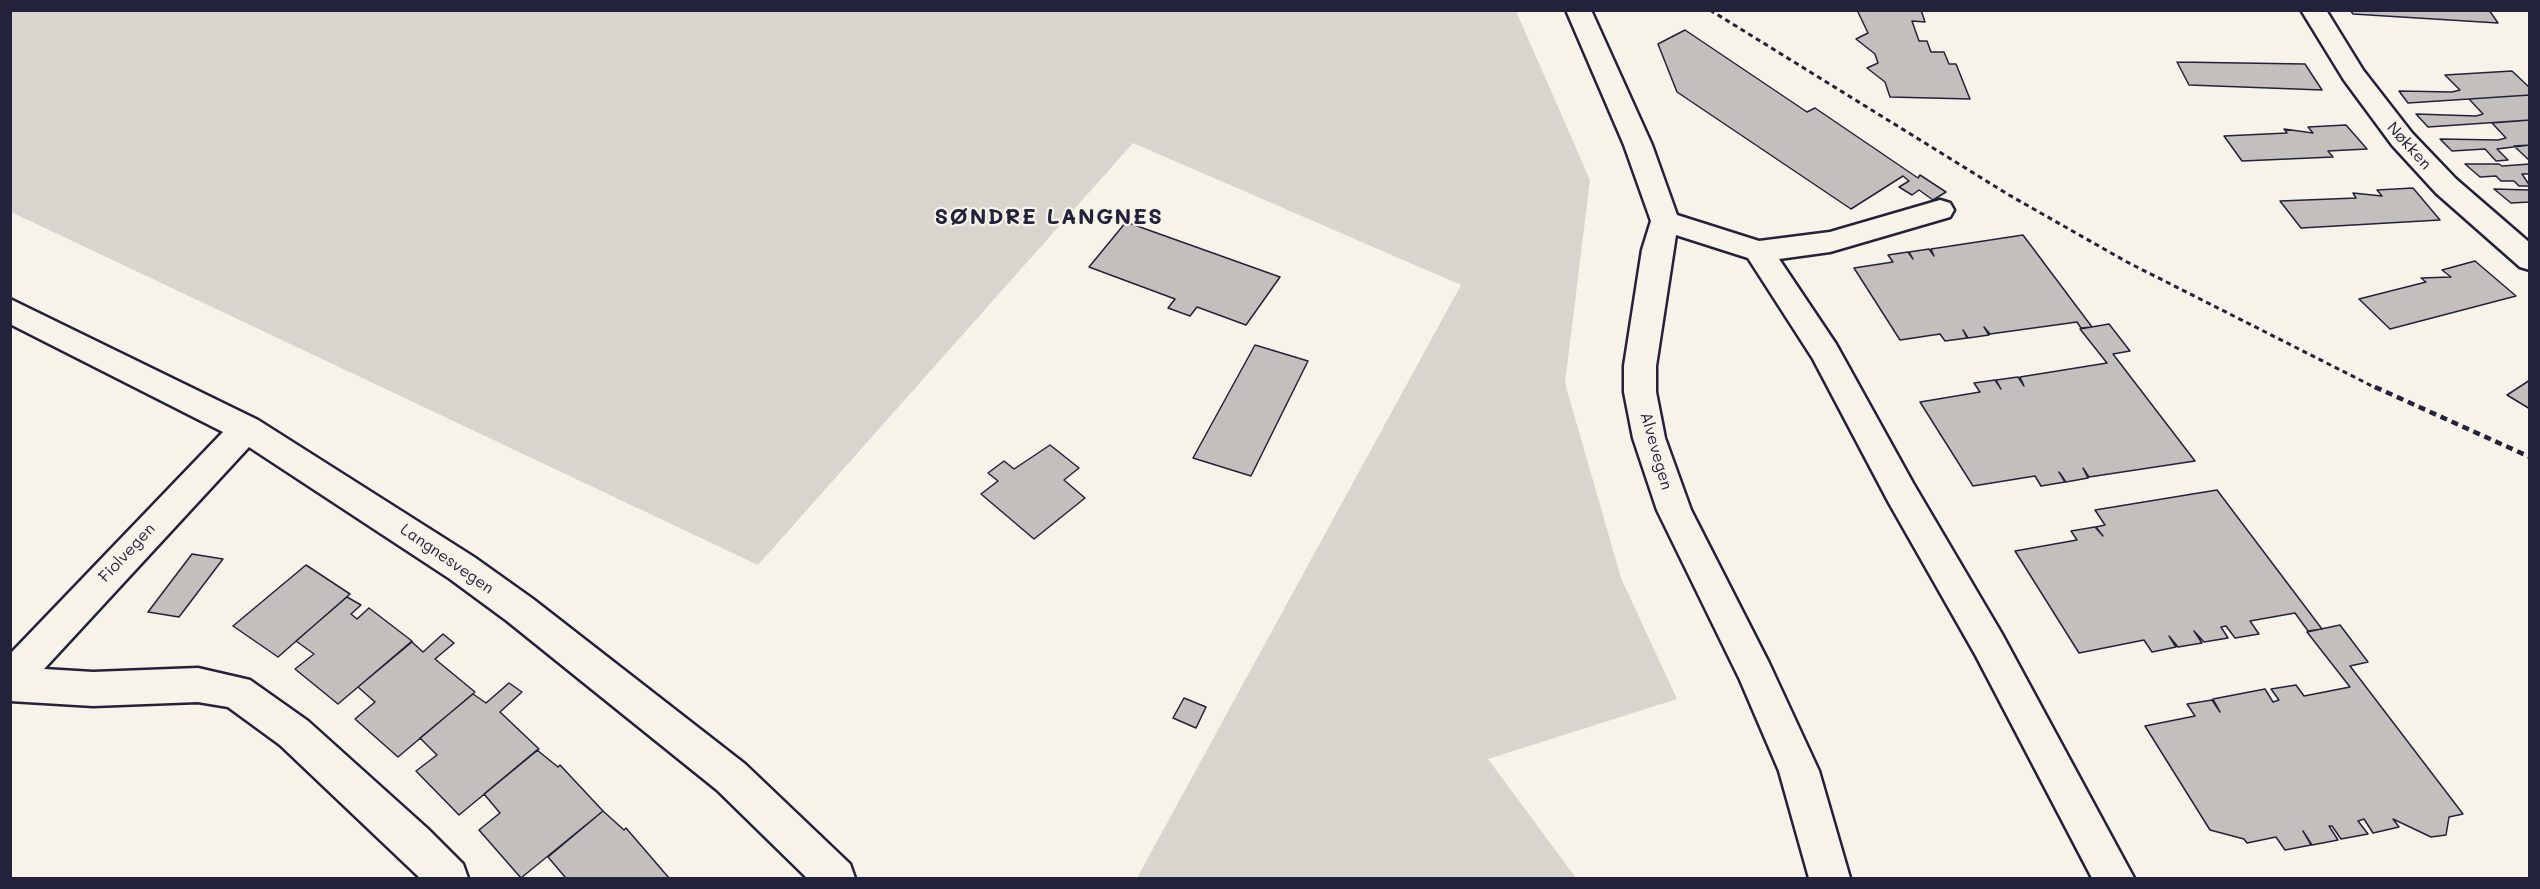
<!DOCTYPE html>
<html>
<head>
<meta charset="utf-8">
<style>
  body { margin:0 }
  #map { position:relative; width:2540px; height:889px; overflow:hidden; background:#f7f3e8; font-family:Mali,sans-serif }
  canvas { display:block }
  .frame { position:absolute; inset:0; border:12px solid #22223b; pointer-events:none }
</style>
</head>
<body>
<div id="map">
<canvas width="2540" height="889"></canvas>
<div class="frame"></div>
</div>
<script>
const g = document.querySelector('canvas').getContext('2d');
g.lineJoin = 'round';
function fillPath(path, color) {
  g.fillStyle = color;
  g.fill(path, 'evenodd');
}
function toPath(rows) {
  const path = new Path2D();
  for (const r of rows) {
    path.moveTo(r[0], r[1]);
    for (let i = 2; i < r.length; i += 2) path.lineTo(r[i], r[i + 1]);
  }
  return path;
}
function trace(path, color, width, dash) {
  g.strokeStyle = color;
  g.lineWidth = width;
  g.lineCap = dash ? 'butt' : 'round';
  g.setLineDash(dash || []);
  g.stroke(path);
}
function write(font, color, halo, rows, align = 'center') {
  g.font = font + ' Mali,sans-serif';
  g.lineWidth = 4.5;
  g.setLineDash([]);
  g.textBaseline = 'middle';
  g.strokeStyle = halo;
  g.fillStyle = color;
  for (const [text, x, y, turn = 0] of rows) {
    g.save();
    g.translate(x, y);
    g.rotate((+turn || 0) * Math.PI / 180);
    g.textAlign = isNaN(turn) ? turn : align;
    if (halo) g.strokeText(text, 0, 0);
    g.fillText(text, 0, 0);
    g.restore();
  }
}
fillPath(toPath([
  [11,10,1516,11,1590,180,1565,383,1621,578,1677,699,1488,759,1576,878,1137,878,1461,285,1133,143,758,565,11,212]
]), '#d8d5cf');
const building = toPath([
  [1857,10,1921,10,1925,22,1912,21,1919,41,1927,41,1931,52,1944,52,1949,64,1956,64,1970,99,1890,97,1885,82,1867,68,1878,63,1875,54,1856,39,1868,33,1857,10],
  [2350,10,2489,10,2498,23,2353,14,2350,10],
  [1685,30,1807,112,1815,108,1918,178,1920,175,1946,192,1933,200,1919,190,1912,195,1899,187,1909,181,1903,176,1851,209,1677,92,1658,44,1685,30],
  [2177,62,2305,64,2322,90,2189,85,2177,62],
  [2512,71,2530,88,2530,95,2408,103,2399,91,2452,92,2460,90,2445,75,2512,71],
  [2530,95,2530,120,2428,127,2416,114,2476,116,2483,114,2469,99,2530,95],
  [2530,120,2530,145,2497,149,2508,160,2496,161,2485,149,2452,151,2440,139,2498,140,2506,138,2492,123,2530,120],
  [2346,125,2367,149,2328,151,2333,157,2242,161,2224,136,2287,133,2284,129,2313,133,2308,127,2346,125],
  [2530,145,2530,161,2514,146,2530,145],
  [2465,164,2499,164,2502,166,2530,164,2530,174,2522,174,2530,186,2519,186,2514,181,2501,181,2496,176,2480,177,2465,164],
  [2413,188,2440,220,2301,228,2280,201,2356,198,2353,193,2382,196,2377,190,2413,188],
  [2494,189,2529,190,2530,202,2511,203,2494,189],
  [1126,222,1280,277,1246,325,1197,307,1190,316,1168,308,1175,299,1089,267,1126,222],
  [2023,235,2092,327,2081,328,2077,322,1990,334,1984,327,1989,335,1968,338,1963,330,1967,338,1945,341,1940,334,1900,340,1854,268,1893,262,1888,255,1908,252,1913,259,1909,252,1929,249,1934,256,1931,249,2023,235],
  [2475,261,2516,296,2390,329,2359,299,2426,282,2421,278,2451,277,2442,270,2475,261],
  [2109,324,2130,351,2113,354,2195,461,2089,477,2083,468,2088,478,2066,482,2059,472,2065,482,2041,486,2035,476,1973,486,1920,402,1980,392,1974,383,1995,380,2001,389,1996,380,2018,377,2024,386,2020,377,2107,363,2080,329,2109,324],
  [1255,345,1308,361,1251,476,1193,458,1255,345],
  [2530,380,2530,409,2507,395,2530,380],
  [1050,445,1079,468,1064,480,1085,498,1034,539,981,494,998,481,988,473,1004,461,1014,469,1050,445],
  [2217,490,2322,629,2308,631,2295,613,2250,621,2259,634,2235,638,2226,626,2221,627,2228,638,2204,642,2194,631,2202,643,2178,647,2169,636,2176,647,2152,652,2144,640,2079,653,2015,551,2077,540,2071,531,2095,527,2103,536,2096,527,2105,525,2095,510,2217,490],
  [192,554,223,559,179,617,148,612,192,554],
  [306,565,350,594,278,657,233,626,306,565],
  [347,597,361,605,351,614,357,619,369,608,412,641,338,704,295,669,314,654,296,641,347,597],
  [2340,625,2368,662,2350,666,2463,814,2449,817,2446,835,2431,837,2393,819,2399,827,2373,833,2364,819,2358,821,2368,834,2341,839,2332,826,2329,826,2338,840,2312,845,2303,831,2311,845,2285,850,2276,837,2247,843,2244,839,2210,830,2145,726,2195,716,2187,704,2212,700,2220,712,2213,699,2265,689,2273,702,2279,700,2271,689,2296,685,2304,696,2350,687,2307,632,2340,625],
  [443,634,454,643,435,659,475,692,398,757,355,719,375,702,358,687,412,642,423,652,443,634],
  [509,683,522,692,500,712,539,749,459,815,416,771,437,755,420,738,473,694,486,703,509,683],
  [1184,698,1206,707,1196,728,1173,718,1184,698],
  [537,750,558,767,560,765,603,811,521,878,479,830,500,813,484,794,537,750],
  [603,811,624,830,626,828,669,878,564,878,565,877,548,857,603,811]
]);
fillPath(building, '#c2bfbd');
trace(building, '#22223b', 1.5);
const minor = toPath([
  [1566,10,1591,10,1652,145,1677,215,1759,241,1830,232,1940,200,1950,203,1954,210,1950,217,1830,252,1779,259,1836,344,1913,483,2002,634,2134,878,2092,878,1976,656,1889,503,1813,359,1748,258,1676,235,1656,366,1656,392,1665,438,1691,510,1769,663,1819,771,1850,878,1809,878,1779,771,1740,680,1657,510,1633,438,1624,392,1624,366,1642,250,1651,221,1624,145,1566,10],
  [2301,10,2326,10,2363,70,2412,133,2456,179,2530,243,2530,270,2520,267,2436,193,2392,145,2344,80,2301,10],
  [10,299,258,420,474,557,533,599,745,764,850,864,855,878,807,878,717,790,507,621,450,579,249,447,44,669,93,672,198,668,250,680,308,721,428,829,463,864,468,878,420,878,280,745,228,707,198,702,93,706,10,701,10,654,223,432,10,324,10,299]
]);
trace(minor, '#22223b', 5);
trace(toPath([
  [1710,10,2009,195,2127,262,2378,389]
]), '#22223b', 3, [5, 4]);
trace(toPath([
  [2375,387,2530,457]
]), '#22223b', 4.5, [7, 5]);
fillPath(minor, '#f7f3e8');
write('16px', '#22223b', '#f7f3e8', [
  ["Nøkken",2409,146,48],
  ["Alvevegen",1656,451,74],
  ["Fiolvegen",127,553,-47],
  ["Langnesvegen",447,559,35]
]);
g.letterSpacing = '1.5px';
write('bold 22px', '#22223b', '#f7f3e8', [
  ["SØNDRE LANGNES",1049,217]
]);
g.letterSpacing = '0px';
</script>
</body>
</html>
